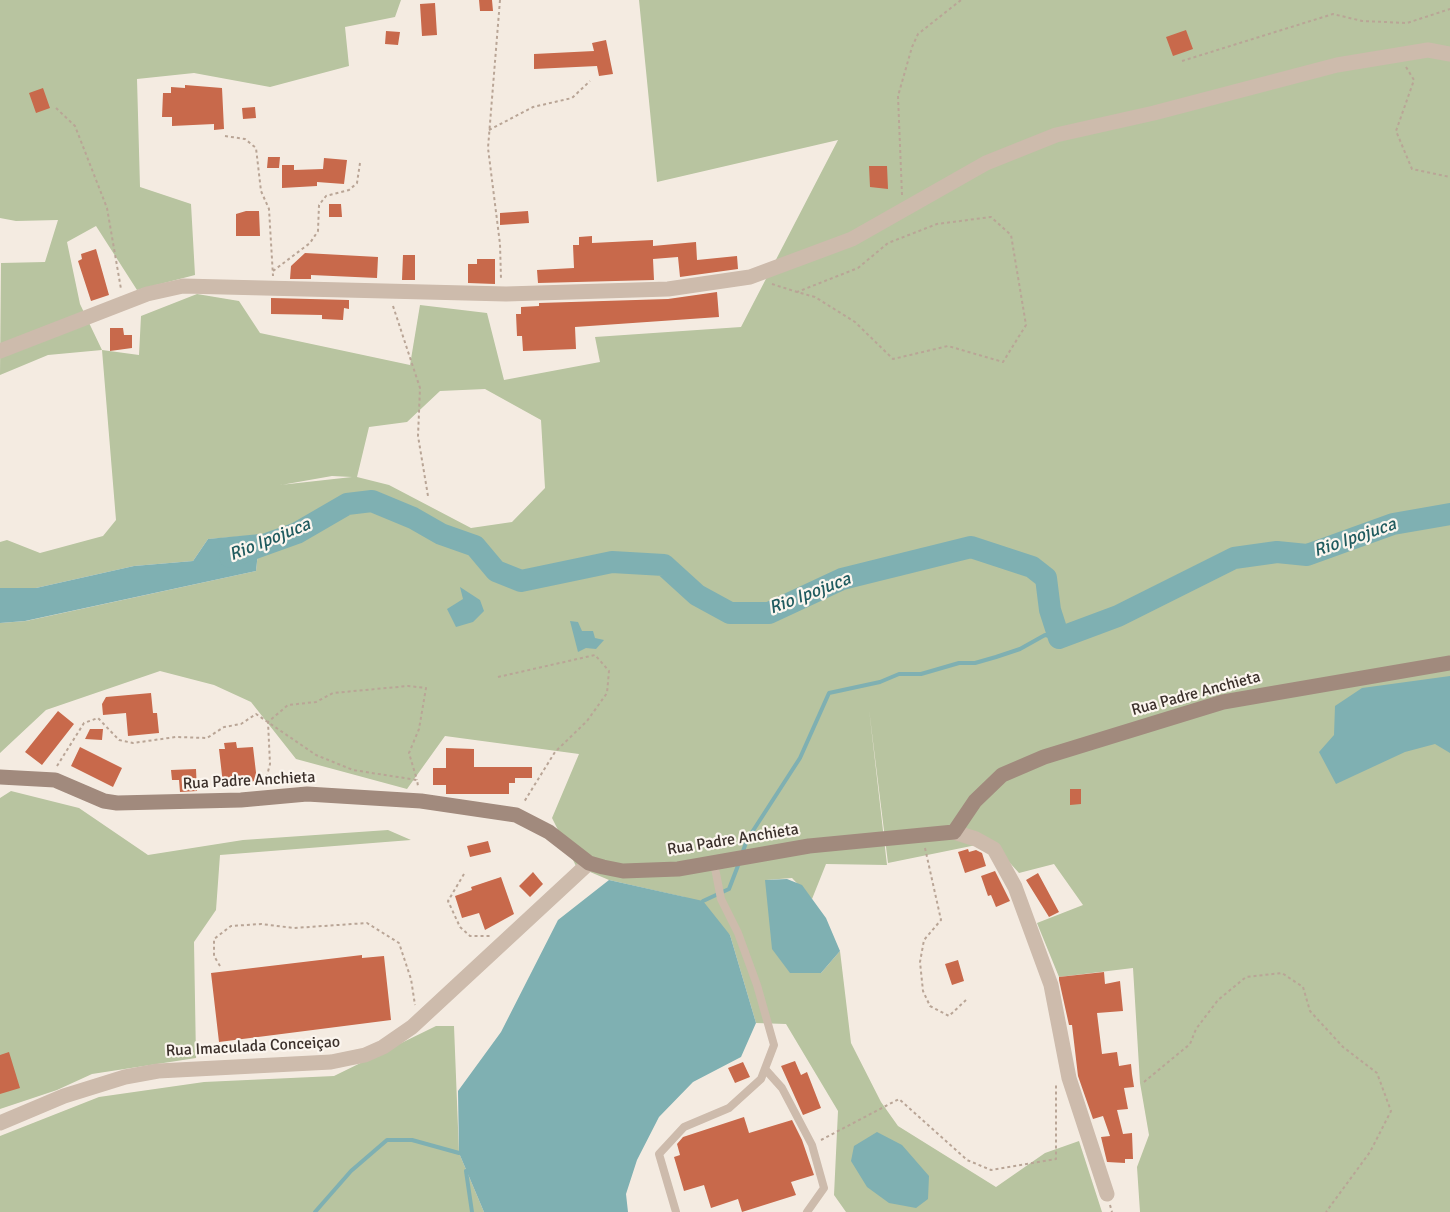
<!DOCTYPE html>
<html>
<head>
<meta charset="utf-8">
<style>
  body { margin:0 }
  canvas { display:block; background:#f4ebe1 }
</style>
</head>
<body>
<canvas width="1450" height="1212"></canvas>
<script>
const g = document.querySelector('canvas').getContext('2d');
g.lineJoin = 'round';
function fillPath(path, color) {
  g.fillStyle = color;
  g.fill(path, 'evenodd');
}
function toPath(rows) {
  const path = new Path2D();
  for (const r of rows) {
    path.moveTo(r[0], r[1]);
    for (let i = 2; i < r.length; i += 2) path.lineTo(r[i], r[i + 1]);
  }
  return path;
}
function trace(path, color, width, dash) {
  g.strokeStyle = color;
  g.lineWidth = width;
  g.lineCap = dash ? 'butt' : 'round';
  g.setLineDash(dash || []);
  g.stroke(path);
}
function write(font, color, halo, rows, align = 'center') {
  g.font = font + ' Signika,sans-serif';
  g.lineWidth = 4.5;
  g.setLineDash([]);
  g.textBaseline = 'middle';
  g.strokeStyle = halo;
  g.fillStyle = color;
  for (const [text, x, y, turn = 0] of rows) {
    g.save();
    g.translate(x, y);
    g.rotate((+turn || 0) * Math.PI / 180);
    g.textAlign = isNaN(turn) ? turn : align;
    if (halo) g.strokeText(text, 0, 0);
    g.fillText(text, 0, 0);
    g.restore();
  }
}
fillPath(toPath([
  [0,0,401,0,395,17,345,27,349,66,270,87,194,73,137,79,140,187,191,204,195,275,137,290,96,226,67,242,80,304,102,350,139,355,141,316,197,294,239,301,260,333,410,365,420,305,487,313,504,380,600,362,595,337,741,327,838,140,657,182,639,0,1450,0,1450,1212,1140,1212,1137,1167,1149,1135,1140,1083,1133,968,1059,977,1037,923,1083,905,1054,864,1019,873,991,842,888,863,869,709,887,865,826,864,812,899,792,878,766,880,791,973,821,973,840,951,851,1043,881,1102,898,1126,996,1187,1045,1153,1079,1141,1102,1212,846,1212,834,1195,838,1111,786,1024,756,1023,730,935,684,897,609,880,576,866,552,818,579,754,445,736,407,789,296,759,251,702,214,685,160,671,46,710,0,753,0,623,26,621,256,571,260,535,208,539,193,561,134,566,36,588,0,588,0,542,7,540,40,553,103,536,116,520,102,350,48,355,0,375,1,263,45,262,58,220,16,221,0,218],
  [485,389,541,420,545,488,512,522,471,528,389,485,357,477,369,427,407,422,440,391],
  [332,476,352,477,280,485,281,485],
  [11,791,79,808,148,855,243,840,388,830,411,840,220,855,216,910,194,942,196,1058,92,1074,57,1090,0,1109,0,798],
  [436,1026,454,1026,459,1153,484,1212,0,1212,0,1136,99,1097,204,1082,334,1076]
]), '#b8c4a0');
fillPath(toPath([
  [260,534,256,571,25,621,0,623,0,588,36,588,134,566,193,561,208,539],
  [460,587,480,600,484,611,473,622,456,627,447,609,463,599],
  [570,621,578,622,582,631,593,631,595,638,604,640,596,649,586,648,578,652],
  [1450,676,1450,753,1435,744,1405,752,1336,784,1319,752,1334,735,1335,706,1362,688],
  [787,879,802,885,826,918,840,951,821,973,790,973,772,949,765,880],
  [609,880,703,901,730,935,756,1023,741,1057,693,1082,659,1117,637,1160,626,1194,628,1212,484,1212,459,1153,458,1091,501,1032,558,920],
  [877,1132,902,1145,929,1176,928,1199,916,1208,889,1203,867,1187,851,1161,854,1146]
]), '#7fb0b2');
trace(toPath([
  [742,854,747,840,800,758,829,693,880,682,899,674,921,674,959,663,975,663,996,657,1020,649,1045,635,1059,638],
  [703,901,729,889,739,863],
  [466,1171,472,1212],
  [315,1212,351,1171,387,1140,412,1140,459,1153]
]), '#7fb0b2', 4);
trace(toPath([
  [230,557,297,533,347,504,372,501,413,518,441,534,475,546,496,571,521,581,612,562,664,565,697,595,730,613,769,613,842,579,971,547,1032,567,1046,578,1050,610,1059,638,1118,616,1234,558,1277,552,1307,555,1393,524,1450,514]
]), '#7fb0b2', 22);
fillPath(toPath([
  [479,0,492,0,493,11,480,11],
  [435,3,437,35,422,36,420,4],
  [1186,30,1193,49,1173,56,1166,37],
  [386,31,400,32,398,45,385,44],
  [606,40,613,74,599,76,597,66,534,69,534,54,594,51,592,43],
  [185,85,222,88,224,129,214,130,214,124,172,126,172,117,162,117,163,93,171,93,171,87,185,88],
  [43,88,50,108,36,113,29,93],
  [255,107,256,118,243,119,242,108],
  [268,157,280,157,279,168,267,168],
  [324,158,347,160,344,184,317,182,317,186,282,188,282,165,294,165,294,170,323,169],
  [869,166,887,166,888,189,870,187],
  [329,204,341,204,342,217,329,217],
  [246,211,259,211,260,236,236,236,236,214],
  [528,211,529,223,500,225,500,213],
  [592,236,592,243,653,240,653,246,696,242,697,260,737,256,738,269,680,277,678,257,653,259,654,280,538,283,537,270,574,268,573,245,579,245,579,237],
  [96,249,109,295,91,301,78,261,82,259,81,254],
  [305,253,378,257,377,278,311,275,311,279,290,279,291,266],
  [403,255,415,255,415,280,402,280],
  [477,259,495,259,495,284,468,283,468,264,477,264],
  [717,292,719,317,575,327,576,349,523,351,522,336,517,336,516,314,521,314,521,307,539,306,539,303,668,299],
  [271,298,349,300,349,309,344,308,343,320,322,319,322,315,271,314],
  [110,328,123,328,124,335,132,335,132,348,110,351],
  [151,693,153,713,157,713,159,733,128,736,126,713,103,715,102,704,106,697],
  [58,711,74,724,42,765,25,752],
  [90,729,103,729,102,740,85,739],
  [236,742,237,748,253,747,257,781,223,784,219,749,225,749,224,743],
  [80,747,122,768,113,787,71,766],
  [446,748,474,749,474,767,532,767,532,778,515,778,515,783,509,783,509,794,446,794,446,785,433,785,433,768,446,768],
  [196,769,197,791,180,792,179,780,172,780,171,770],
  [1070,789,1081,789,1081,804,1070,805],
  [488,841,491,852,470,857,467,846],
  [968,849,969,852,976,850,982,853,986,866,965,873,958,852],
  [995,871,1010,901,996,907,991,895,988,896,981,876],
  [533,872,543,884,530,897,519,886],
  [1038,873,1059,912,1049,917,1026,880],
  [501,877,514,914,485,930,479,913,462,918,455,896,472,890,471,887],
  [362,955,362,958,384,956,391,1020,219,1042,211,973],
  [958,960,964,981,952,985,945,964],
  [1104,972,1105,984,1120,981,1123,1011,1097,1013,1102,1054,1117,1052,1119,1066,1131,1064,1132,1074,1134,1087,1124,1088,1128,1109,1117,1110,1123,1134,1132,1133,1133,1159,1125,1159,1125,1163,1107,1162,1101,1137,1110,1136,1103,1116,1093,1119,1078,1076,1072,1025,1069,1025,1059,980,1059,977],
  [9,1052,20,1088,0,1094,0,1055],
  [795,1061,801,1075,807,1072,821,1108,803,1115,781,1066],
  [743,1062,750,1077,735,1083,728,1068],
  [744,1117,749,1133,792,1120,802,1140,814,1175,791,1182,796,1195,742,1212,738,1199,711,1208,704,1185,684,1191,674,1157,680,1155,677,1144,683,1137]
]), '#c8694b');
trace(toPath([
  [500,0,488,148,500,244,501,279],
  [1182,61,1333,14,1362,21,1407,23,1450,9],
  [1406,67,1414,80,1396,131,1412,169,1450,177],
  [56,108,75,126,107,208,121,289],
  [489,130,533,107,572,98,590,81],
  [225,136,245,139,256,148,261,191,269,209,273,276],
  [902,195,898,96,912,47,918,34,961,0],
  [273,271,310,243,318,231,319,205,326,196,349,190,357,183,360,163],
  [772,284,797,292,815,297,855,322,893,359,948,346,1003,362,1026,325,1011,235,991,217,937,224,888,243,858,268,797,292],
  [393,306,420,388,418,436,428,496],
  [498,677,595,655,609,671,607,693,587,721,555,752,524,802],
  [57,766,84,723,98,718,119,740,133,743,176,737,207,738,224,727,241,724,256,714,316,755,353,770,417,780,418,786],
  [265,783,270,764,268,722,288,705,316,702,333,693,408,686,426,688,419,729,409,753,417,780],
  [925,848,941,920,924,940,920,962,923,991,930,1006,949,1016,966,1000],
  [464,874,448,901,460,927,470,936,490,936],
  [220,966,214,956,214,939,231,926,261,924,294,928,367,923,399,943,411,979,415,1005],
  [1144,1082,1190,1044,1196,1029,1218,1000,1246,977,1282,973,1303,987,1310,1011,1343,1047,1377,1073,1391,1111,1370,1152,1326,1212],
  [821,1140,899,1099,967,1160,991,1170,1056,1159,1056,1084],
  [1110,1205,1112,1212]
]), '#b9a596', 2, [3, 3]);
trace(toPath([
  [765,1069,782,1088,812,1145,824,1188,807,1212],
  [676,1212,659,1154,684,1127,729,1108,761,1079,774,1045,757,985,738,933,721,899,714,863]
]), '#cdbbac', 8);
trace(toPath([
  [0,351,147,294,183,286,506,294,668,289,750,277,852,239,986,163,1056,135,1154,113,1337,65,1428,50,1450,54],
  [954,832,976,839,994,849,1015,887,1051,985,1069,1078,1107,1194],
  [0,1123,64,1096,125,1077,158,1071,331,1062,365,1055,383,1047,412,1027,589,863]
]), '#cdbbac', 15);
trace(toPath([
  [0,777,55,780,104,801,117,803,241,800,307,794,421,801,516,815,549,832,589,863,603,867,623,871,678,869,809,846,954,832,975,801,1002,775,1044,757,1223,702,1450,663]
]), '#a18a7d', 15);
write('16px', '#3b302b', '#fbf5ee', [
  ["Rua Padre Anchieta",1196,694,-15],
  ["Rua Padre Anchieta",249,781,-3],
  ["Rua Padre Anchieta",733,840,-9],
  ["Rua Imaculada Conceiçao",253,1047,-3]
]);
write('italic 18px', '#1f5a5e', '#fbf5ee', [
  ["Rio Ipojuca",1355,538,-19],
  ["Rio Ipojuca",270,540,-22],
  ["Rio Ipojuca",810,594,-21]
]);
</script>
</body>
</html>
